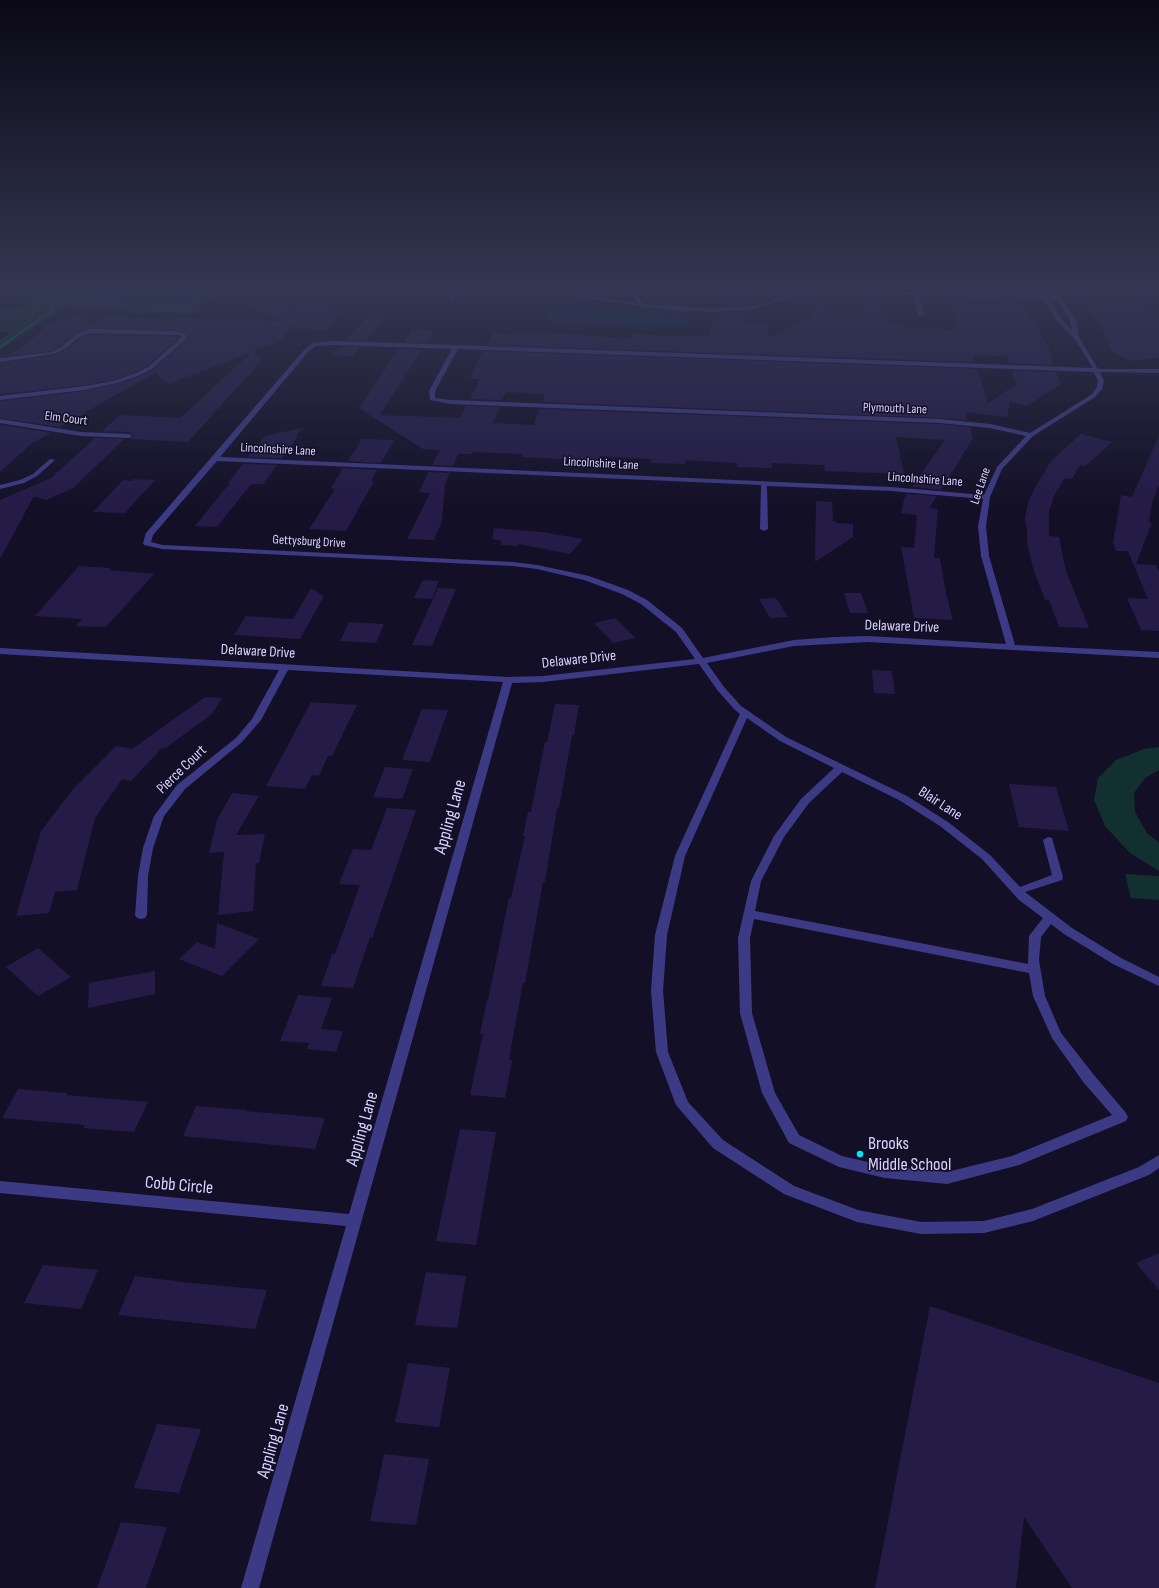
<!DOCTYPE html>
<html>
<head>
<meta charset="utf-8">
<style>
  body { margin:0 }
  canvas { display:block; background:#130f26 }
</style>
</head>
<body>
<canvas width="1159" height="1588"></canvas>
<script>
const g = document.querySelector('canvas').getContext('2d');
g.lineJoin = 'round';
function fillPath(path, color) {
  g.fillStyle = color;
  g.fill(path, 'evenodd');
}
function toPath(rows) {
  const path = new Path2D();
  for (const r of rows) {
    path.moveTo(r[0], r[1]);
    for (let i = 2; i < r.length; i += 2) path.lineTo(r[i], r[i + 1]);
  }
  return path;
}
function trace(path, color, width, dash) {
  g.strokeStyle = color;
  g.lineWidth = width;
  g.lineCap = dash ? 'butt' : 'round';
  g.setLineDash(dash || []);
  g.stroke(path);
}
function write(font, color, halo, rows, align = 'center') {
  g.font = font + ' "Sofia Sans Condensed",sans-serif';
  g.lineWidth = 3;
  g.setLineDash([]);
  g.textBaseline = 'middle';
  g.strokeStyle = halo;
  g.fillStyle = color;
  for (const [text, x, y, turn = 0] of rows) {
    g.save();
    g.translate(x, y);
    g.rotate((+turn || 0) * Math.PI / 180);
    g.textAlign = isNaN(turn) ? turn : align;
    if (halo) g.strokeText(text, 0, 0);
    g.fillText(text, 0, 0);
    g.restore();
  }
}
fillPath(toPath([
  [22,287,223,287,193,314,63,308,0,350,0,340,12,332,0,331,0,310,28,305],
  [1159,747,1159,770,1145,778,1134,793,1135,812,1147,833,1159,843,1159,871,1130,853,1105,826,1094,800,1098,778,1116,760,1144,749],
  [1125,874,1159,876,1159,900,1131,898]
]), '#12302f');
fillPath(toPath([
  [58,287,222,287,204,298,188,302,160,304,76,300,67,298],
  [552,302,590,310,682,318,689,320,690,325,679,327,553,322,547,320]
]), '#0c2248');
fillPath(toPath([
  [728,287,746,287,745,305,723,306,724,294],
  [975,287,1012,287,1016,294,977,292],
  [1079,293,1141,295,1159,318,1159,358,1130,361,1111,351,1104,335,1106,335],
  [980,298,1019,300,1030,320,1033,320,1054,359,1051,359,1053,365,1009,363,1006,356,972,355,974,362,487,345,493,333,514,334,515,332,582,334,581,336,630,338,630,334,710,337,712,319,721,320,722,313,744,311,743,324,769,325,768,338,811,317,810,304,827,304,827,309,861,310,860,302,885,303,889,323,912,328,958,330,951,303,983,305],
  [330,302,339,314,327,330,302,329,293,325,278,342,170,383,164,382,156,372,60,427,0,418,0,401,85,391,139,377,153,370,188,338,185,332,174,330,90,328,76,333,52,351,7,356,31,340,52,322,81,316,93,324,106,316,176,320,177,318,286,322,247,306,248,304,296,306],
  [373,311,383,320,366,341,346,340],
  [412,330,434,331,427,343,404,342],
  [91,335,180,337,147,366,133,373,113,380,85,385,0,394,0,363,56,355,66,350,82,337],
  [339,347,360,347,353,356,332,355],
  [399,349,422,350,380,415,460,418,466,406,500,407,493,423,534,425,539,409,940,424,970,427,973,438,941,490,912,487,945,440,896,437,904,474,825,471,824,465,772,463,772,468,737,467,737,463,686,460,685,464,651,463,651,459,600,456,599,461,522,457,523,454,473,452,472,454,458,454,453,466,432,465,440,450,423,449,359,408],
  [253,351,262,360,188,442,130,439,133,436,129,432,102,431,120,415,180,418],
  [483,351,977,369,988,403,1017,384,1012,371,1056,372,1061,384,1027,406,1010,402,1007,417,965,412,967,420,940,418,542,402,545,394,506,392,502,400,470,399,480,379,470,379],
  [0,425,51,433,32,443,0,472],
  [302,428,296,436,298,436,282,458,248,457,265,436],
  [1081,434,1112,442,1085,466,1080,465,1072,479,1064,478,1054,496,1049,512,1049,536,1059,537,1066,571,1089,628,1059,627,1049,600,1045,600,1033,568,1027,543,1027,530,1025,518,1028,503,1036,486,1051,461],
  [1159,436,1159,485,1152,503,1149,522,1152,523,1136,564,1156,565,1159,572,1159,631,1141,630,1127,598,1148,599,1128,551,1116,551,1113,543,1121,495,1132,497],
  [95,438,124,439,73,488,46,500,34,496,0,559,0,500,51,478],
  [362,439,394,440,381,463,348,461],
  [243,464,277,465,263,484,251,484,217,527,195,526,230,483,228,483],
  [343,468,377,470,371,481,374,481,346,531,309,529,335,489,331,488],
  [429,472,450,473,445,484,442,521,434,540,407,539,430,493,419,492],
  [134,479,155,480,125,513,93,512,123,480,132,481],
  [907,494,937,496,929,508,938,509,934,558,940,558,946,593,953,620,914,618,901,547,914,548,917,515,901,513,904,499],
  [816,501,832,502,833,521,836,521,836,523,853,524,853,537,815,562],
  [494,528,542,532,583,539,570,554,519,544,518,546,501,545,502,541,492,539],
  [79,566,111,568,109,570,154,574,106,627,76,626,82,619,35,616],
  [423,580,439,581,432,599,414,598],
  [311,588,324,596,300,639,234,635,246,616,293,619],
  [438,588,456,589,432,646,412,645],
  [844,593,861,593,868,613,850,613],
  [776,598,788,617,770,618,759,599],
  [616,618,635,638,613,643,594,623],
  [349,622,384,624,376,643,340,641],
  [872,670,892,671,895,694,874,693],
  [205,697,222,698,211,715,164,749,162,748,131,781,122,779,95,818,77,890,55,892,49,913,16,916,41,831,73,789,116,746,132,749],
  [311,702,357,705,332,756,328,756,319,776,312,775,305,789,266,786],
  [555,704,579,705,574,735,572,735,559,808,557,808,545,882,543,882,525,983,523,983,509,1059,512,1060,505,1098,470,1095,483,1034,480,1034,487,1000,488,1000,509,898,511,898,525,836,523,836,528,812,531,812,545,742,547,742],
  [422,709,448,710,430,762,402,760],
  [385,767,413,769,402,799,373,797],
  [1009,784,1056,787,1069,831,1019,827],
  [232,793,259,796,236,835,265,834,259,863,256,863,253,911,218,915,224,852,209,853,217,820],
  [387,808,416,810,372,938,370,937,353,988,321,986,332,954,335,954,360,885,339,884,353,849,371,850],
  [217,923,259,939,222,976,179,959,197,942,215,949],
  [38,948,71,977,38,996,6,967],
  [155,971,155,994,88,1008,89,983],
  [298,995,332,998,321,1029,343,1031,336,1052,307,1049,309,1043,280,1041],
  [18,1089,67,1093,66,1095,148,1102,134,1132,83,1128,85,1125,2,1118],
  [196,1106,246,1110,245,1111,325,1118,315,1149,183,1136],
  [460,1129,496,1132,476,1245,436,1241],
  [1159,1253,1159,1290,1136,1263],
  [43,1265,98,1270,81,1309,24,1303],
  [426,1272,466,1276,457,1328,415,1325],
  [135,1276,190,1283,267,1290,255,1329,118,1315],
  [930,1306,1159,1383,1159,1588,1072,1588,1024,1517,1016,1588,875,1588],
  [408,1363,450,1368,439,1427,395,1422],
  [157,1424,201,1429,179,1493,134,1488],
  [384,1454,429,1459,416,1525,370,1521],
  [121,1522,167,1527,146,1588,97,1588]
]), '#241b47');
trace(toPath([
  [0,347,54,309,45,303,41,287]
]), '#2fb8b0', 1.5, [1, 1.5]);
fillPath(toPath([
  [301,287,306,287,301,293,297,293,301,287],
  [448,287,453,287,451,292,456,300,452,300,446,292,448,287],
  [547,287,556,287,585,296,638,303,632,295,633,287,637,287,636,295,644,304,711,308,755,306,793,294,840,290,913,292,911,289,913,288,918,292,1041,296,1036,287,1041,287,1046,296,1056,296,1050,287,1055,287,1076,320,1079,337,1098,369,1159,369,1159,373,1100,372,1104,381,1102,389,1095,397,1033,436,1002,469,990,497,986,526,989,556,1015,645,1159,652,1159,658,868,642,794,646,707,663,724,687,741,706,786,737,907,796,948,822,990,855,1020,887,1052,875,1043,840,1048,837,1052,838,1063,877,1062,880,1025,892,1072,928,1121,958,1159,977,1159,986,1113,964,1064,934,1051,924,1041,937,1039,960,1045,996,1061,1033,1094,1075,1126,1113,1128,1117,1126,1121,1019,1165,947,1184,885,1178,839,1167,789,1143,762,1093,740,1013,738,938,751,881,774,836,801,799,834,768,780,741,747,718,685,856,667,935,663,991,668,1052,688,1102,723,1140,794,1186,858,1210,921,1222,984,1221,1032,1209,1139,1167,1159,1155,1159,1168,1149,1175,1033,1221,984,1233,921,1234,857,1222,784,1194,713,1148,676,1105,656,1052,651,991,655,935,675,856,740,714,735,710,718,691,699,664,543,682,512,683,259,1588,241,1588,346,1226,0,1193,0,1181,349,1214,503,682,288,670,261,720,242,742,185,789,164,816,153,848,148,876,147,915,145,918,141,919,137,918,135,915,138,876,143,848,154,816,177,785,236,738,252,719,279,670,0,654,0,648,508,677,543,676,695,659,676,632,641,604,622,594,584,580,537,569,513,566,162,549,144,545,143,543,146,533,304,350,313,343,333,341,456,345,1093,368,1074,338,1057,321,1043,299,919,295,924,315,921,317,918,315,914,295,840,292,794,296,755,309,711,312,668,310,612,302,585,298,547,287],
  [1048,299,1057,299,1070,320,1072,330,1061,319,1048,299],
  [333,345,452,349,429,391,430,400,451,404,940,423,990,428,1026,436,997,467,984,495,891,487,220,457,308,352,316,346,333,345],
  [458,349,1094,372,1098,381,1096,389,1091,395,1030,433,990,424,940,419,451,400,435,398,435,391,458,349],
  [217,461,761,485,760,529,764,531,768,529,767,486,891,491,983,499,978,526,981,556,1006,644,868,636,834,637,794,640,703,658,682,628,647,600,628,590,589,576,537,565,513,562,162,545,151,542,153,535,217,461],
  [842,772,899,800,940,826,982,859,1019,900,1043,918,1029,936,1028,964,755,911,761,881,784,837,809,803,842,772],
  [754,919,1029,973,1033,996,1052,1038,1084,1083,1112,1115,1012,1156,947,1172,885,1166,842,1156,799,1135,775,1093,752,1013,750,938,754,919],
  [647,287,687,287,685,288,647,287],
  [90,329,174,331,185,333,187,338,152,369,138,376,116,383,85,390,0,400,0,396,85,386,113,381,134,374,148,367,181,338,181,335,174,335,91,333,81,336,65,349,55,354,0,362,0,358,52,352,61,347,77,334,90,329],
  [0,419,81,432,129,434,132,436,129,438,81,436,0,423,0,419],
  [50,459,55,460,37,476,24,483,0,489,0,485,20,480,33,474,50,459]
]), '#3d3a85');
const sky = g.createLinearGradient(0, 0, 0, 510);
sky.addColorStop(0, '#0a0815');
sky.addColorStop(0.56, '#333752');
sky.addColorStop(1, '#33375200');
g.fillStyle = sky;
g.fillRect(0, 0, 1159, 510);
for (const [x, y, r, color] of [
  [860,1154,4,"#00e5ff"]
]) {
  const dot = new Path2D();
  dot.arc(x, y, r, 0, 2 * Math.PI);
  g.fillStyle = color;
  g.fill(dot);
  trace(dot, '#130f26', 1.5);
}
write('13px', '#d9d4ff', '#130f26', [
  ["Plymouth Lane",895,409,2],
  ["Elm Court",66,419,7],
  ["Lincolnshire Lane",278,450,3],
  ["Lincolnshire Lane",601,464,3],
  ["Lincolnshire Lane",925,480,4],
  ["Lee Lane",981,486,-71],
  ["Gettysburg Drive",309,542,3]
]);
write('15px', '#d9d4ff', '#130f26', [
  ["Delaware Drive",902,627,2],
  ["Delaware Drive",258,652,3],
  ["Delaware Drive",579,660,-6],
  ["Pierce Court",182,770,-44],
  ["Blair Lane",940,804,33]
]);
write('18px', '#d9d4ff', '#130f26', [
  ["Appling Lane",451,817,-74],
  ["Appling Lane",363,1129,-74],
  ["Cobb Circle",179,1186,5],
  ["Appling Lane",274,1441,-74]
]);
write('18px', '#d9d4ff', '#130f26', [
  ["Brooks",868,1144],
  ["Middle School",868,1165]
], 'left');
</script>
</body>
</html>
